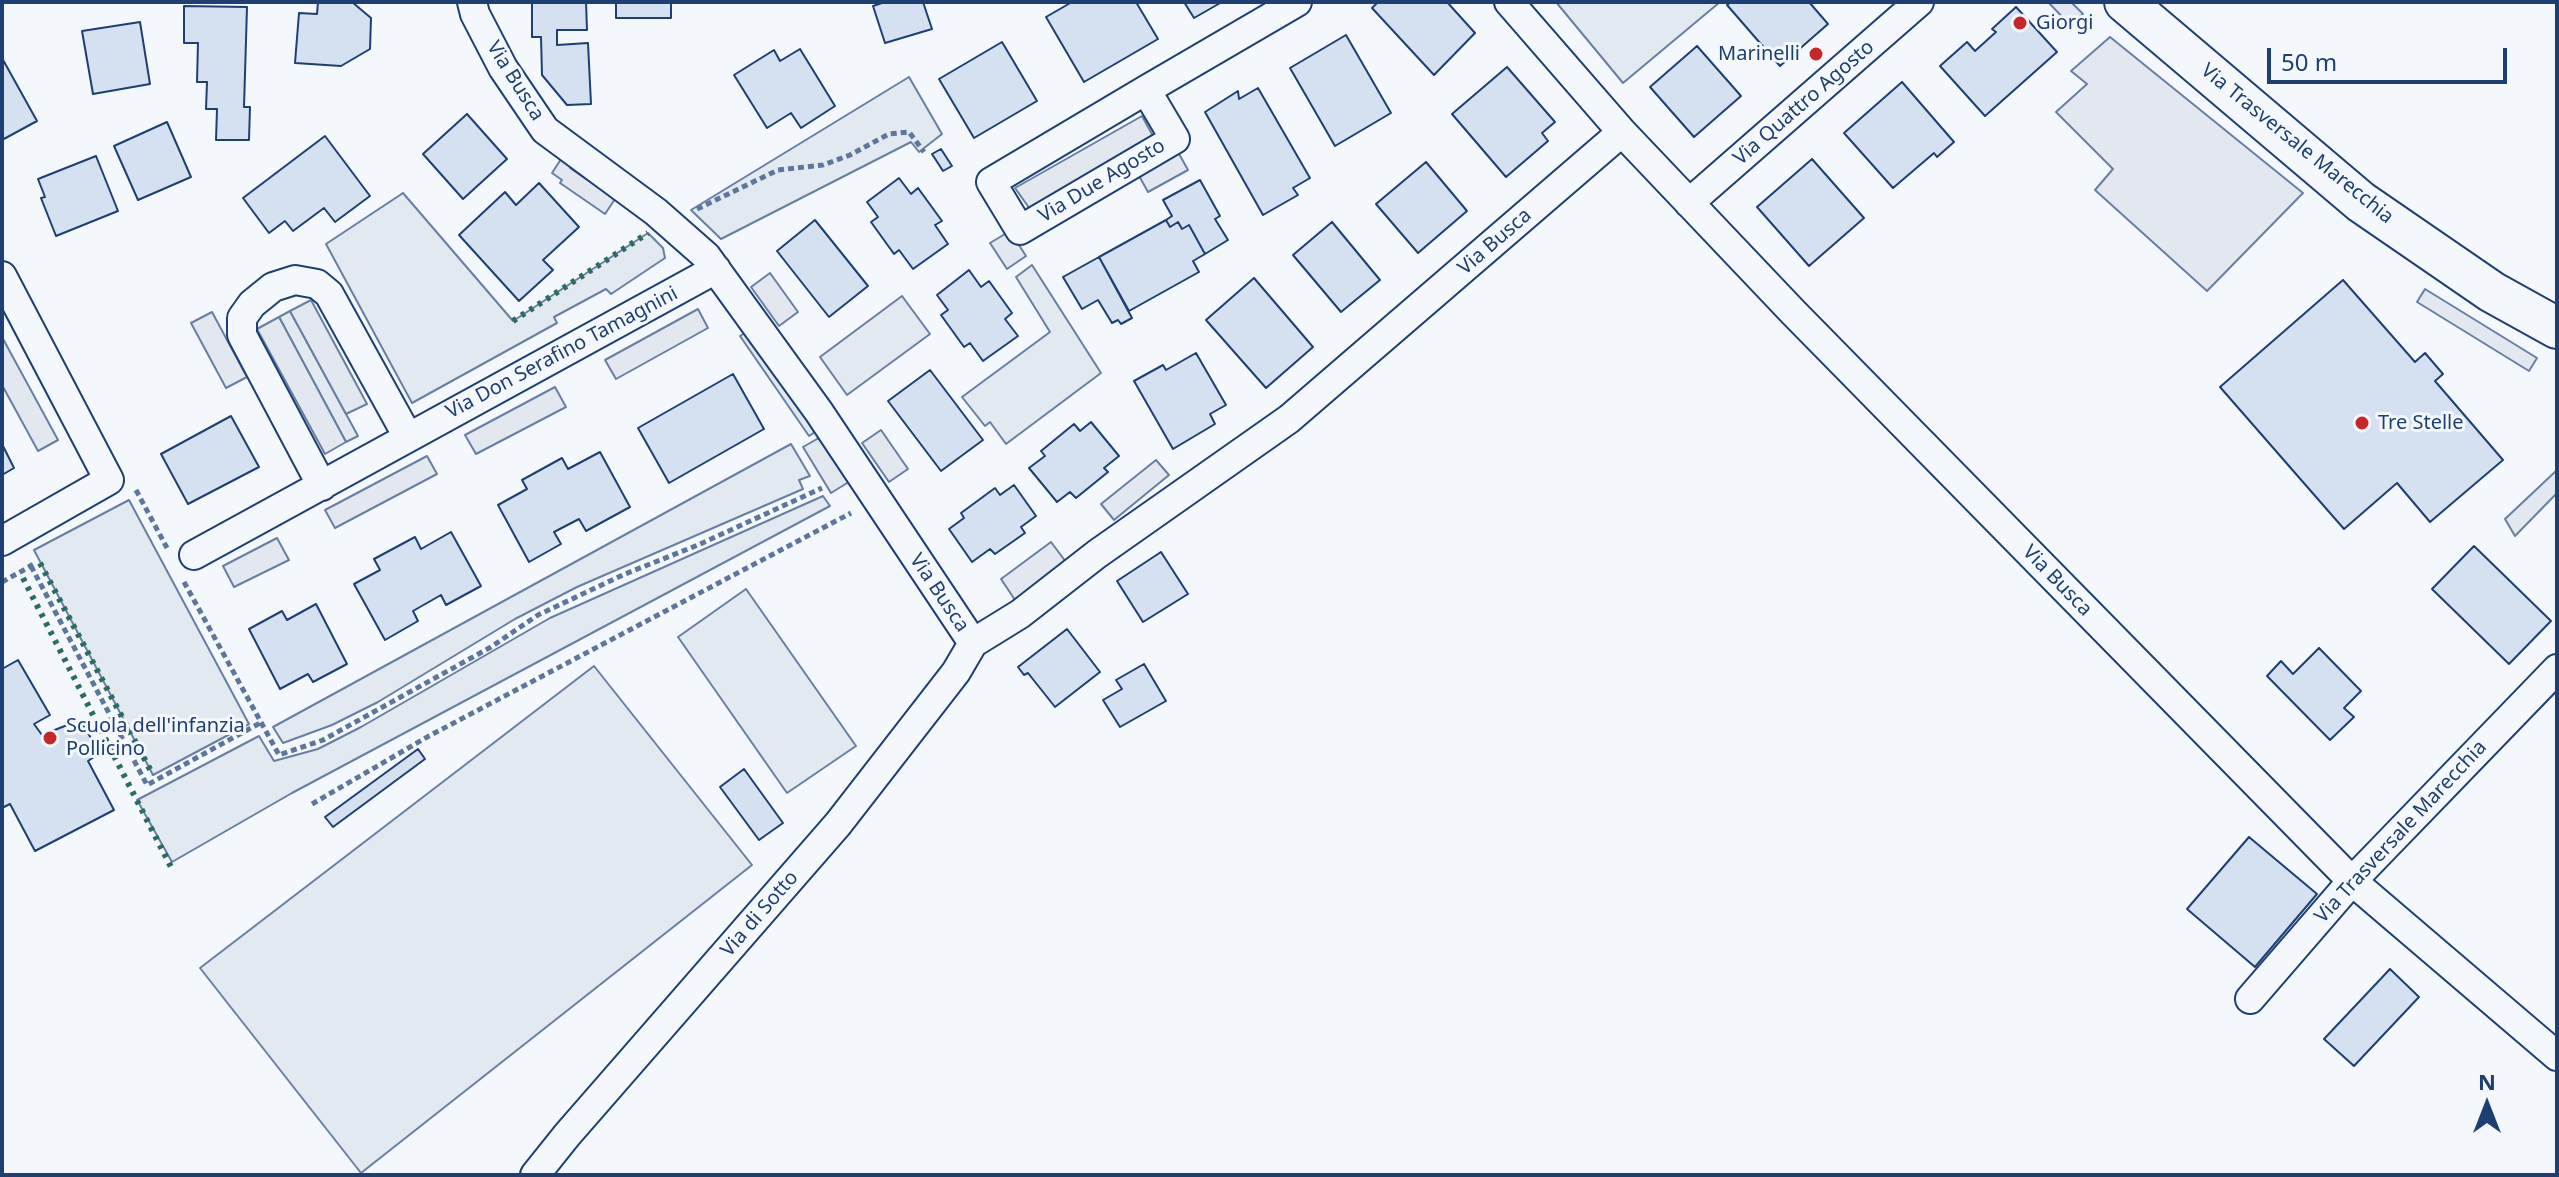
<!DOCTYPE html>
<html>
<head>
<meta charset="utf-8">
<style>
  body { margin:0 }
  #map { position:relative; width:2559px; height:1177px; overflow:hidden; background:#f4f7fb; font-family:"Noto Sans",sans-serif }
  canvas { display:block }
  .frame { position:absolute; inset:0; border:4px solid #1d3f73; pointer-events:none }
  .north { position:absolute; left:2447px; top:1065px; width:80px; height:80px; -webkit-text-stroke:6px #f4f7fb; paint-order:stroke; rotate:0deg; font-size:22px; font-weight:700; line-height:32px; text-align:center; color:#1d3f73 }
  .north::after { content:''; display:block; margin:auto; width:28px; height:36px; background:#1d3f73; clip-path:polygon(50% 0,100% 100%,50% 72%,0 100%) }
  .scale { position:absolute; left:2267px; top:48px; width:240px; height:36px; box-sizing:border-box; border:4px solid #1d3f73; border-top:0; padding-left:10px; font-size:24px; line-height:28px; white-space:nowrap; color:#1d3f73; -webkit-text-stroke:6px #f4f7fb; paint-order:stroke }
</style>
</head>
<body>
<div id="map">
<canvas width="2559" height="1177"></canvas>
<div class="frame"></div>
<div class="north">N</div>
<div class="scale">50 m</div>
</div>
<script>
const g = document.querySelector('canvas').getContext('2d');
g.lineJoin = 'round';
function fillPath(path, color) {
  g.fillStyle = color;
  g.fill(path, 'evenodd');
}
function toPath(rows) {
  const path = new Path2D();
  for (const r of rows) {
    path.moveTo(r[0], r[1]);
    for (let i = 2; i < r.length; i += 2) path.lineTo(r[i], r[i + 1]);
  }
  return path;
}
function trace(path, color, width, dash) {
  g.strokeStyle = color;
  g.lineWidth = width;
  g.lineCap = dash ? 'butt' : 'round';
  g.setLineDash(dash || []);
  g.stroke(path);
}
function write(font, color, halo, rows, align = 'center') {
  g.font = font + ' "Noto Sans",sans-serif';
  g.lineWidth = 6;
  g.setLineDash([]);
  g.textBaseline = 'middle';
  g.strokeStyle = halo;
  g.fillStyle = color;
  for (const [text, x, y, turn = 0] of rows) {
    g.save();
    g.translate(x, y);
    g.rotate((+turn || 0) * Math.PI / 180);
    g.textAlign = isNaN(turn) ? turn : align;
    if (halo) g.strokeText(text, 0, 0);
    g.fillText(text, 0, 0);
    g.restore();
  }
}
const green = toPath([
  [1556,2,1720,2,1623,83,1556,2],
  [909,77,942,134,919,152,911,142,721,239,691,210,909,77],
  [403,193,513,321,648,233,663,248,665,258,611,294,606,289,554,317,557,323,412,403,326,244,403,193],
  [1032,265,1101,373,1006,444,990,422,985,426,962,397,1050,332,1016,277,1032,265],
  [902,296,930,334,847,395,820,357,902,296],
  [290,311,358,436,346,442,279,317,290,311],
  [791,444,810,476,799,480,803,489,577,587,515,619,378,702,332,725,283,743,273,727,791,444],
  [823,496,830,506,292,793,172,862,137,800,259,736,274,761,318,749,361,727,550,618,823,496],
  [129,500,249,724,153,775,34,550,129,500],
  [746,589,856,746,787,793,678,637,746,589],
  [594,666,752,865,361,1173,200,968,594,666]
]);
fillPath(green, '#e3e9f0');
trace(green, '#687fa3', 2);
const parking = toPath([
  [2048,2,2071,2,2083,14,2070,25,2048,2],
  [2110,37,2303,193,2207,291,2095,190,2113,169,2056,112,2087,84,2071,71,2110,37],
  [1142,116,1153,136,1030,209,1015,188,1142,116],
  [1178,152,1188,170,1148,192,1138,174,1178,152],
  [563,156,573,162,570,168,615,199,605,214,560,183,562,180,552,173,563,156],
  [1010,231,1026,256,1007,269,990,243,1010,231],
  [770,273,798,312,779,326,751,287,770,273],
  [2425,289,2537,358,2529,371,2417,302,2425,289],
  [311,300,367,404,346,414,290,311,311,300],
  [698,309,708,328,616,379,605,360,698,309],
  [212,312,247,377,226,388,191,323,212,312],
  [279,317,346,442,325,454,257,329,279,317],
  [749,330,818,430,809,436,740,336,749,330],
  [2,337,58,440,38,451,2,385,2,337],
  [555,387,566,407,476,454,465,435,555,387],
  [881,430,908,469,889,482,862,443,881,430],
  [824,435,852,480,831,493,803,447,824,435],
  [427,456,437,474,335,528,325,510,427,456],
  [1156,460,1169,475,1114,520,1101,504,1156,460],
  [2557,470,2557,493,2515,536,2505,519,2557,470],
  [277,538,289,560,234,587,223,566,277,538],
  [1051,542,1066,562,1015,600,1001,579,1051,542]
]);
fillPath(parking, '#e3e8f0');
trace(parking, '#687fa3', 2);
const building = toPath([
  [318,2,352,2,371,18,370,49,341,66,295,63,299,13,317,14,318,2],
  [532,2,586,2,587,30,557,30,557,45,588,43,591,104,567,105,542,75,541,37,532,37,532,2],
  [616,2,671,2,671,18,616,18,616,2],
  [885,2,923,2,932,29,885,43,873,6,885,2],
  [1072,2,1136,2,1158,39,1084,82,1046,17,1072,2],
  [1184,2,1222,2,1194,18,1184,2],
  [1378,2,1447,2,1475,33,1434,75,1372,8,1378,2],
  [1731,2,1809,2,1828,24,1780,66,1727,5,1731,2],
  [184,6,247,7,244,107,250,107,249,140,216,140,217,109,206,109,207,82,197,82,198,43,184,43,184,6],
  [2016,7,2057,52,1985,116,1940,66,1967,42,1975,51,1996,32,1992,29,2016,7],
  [140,22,150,84,93,94,82,31,140,22],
  [1346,35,1391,113,1335,146,1290,68,1346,35],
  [1002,42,1037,101,974,138,939,79,1002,42],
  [1697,46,1741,96,1694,137,1650,87,1697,46],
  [800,49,835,106,801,128,791,113,767,128,734,75,774,50,780,61,800,49],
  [2,58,37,121,2,140,2,58],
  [1507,67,1555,122,1542,133,1548,141,1506,177,1452,114,1507,67],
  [1902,82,1954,142,1937,157,1934,153,1893,188,1844,133,1902,82],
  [1258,88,1310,178,1293,188,1298,195,1263,215,1205,112,1238,91,1239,99,1258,88],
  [467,114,507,159,463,199,423,154,467,114],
  [167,122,191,177,138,200,114,146,167,122],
  [325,136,370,196,335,222,324,208,293,231,285,221,269,233,243,198,325,136],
  [941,149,952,166,943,171,932,154,941,149],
  [96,156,118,211,56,236,41,198,45,197,38,179,96,156],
  [1812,159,1864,218,1809,266,1757,207,1812,159],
  [1426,162,1467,211,1418,253,1376,204,1426,162],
  [899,178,911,194,918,188,942,221,935,225,948,244,913,269,899,250,894,254,871,222,878,217,867,202,899,178],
  [1200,180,1220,216,1215,219,1228,240,1205,254,1189,225,1182,229,1178,222,1170,227,1166,220,1172,216,1163,200,1200,180],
  [539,183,579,227,543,260,553,270,519,301,459,235,505,192,516,205,539,183],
  [815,220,868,286,829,317,777,251,815,220],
  [1166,220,1170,227,1178,222,1182,229,1189,225,1205,254,1193,261,1199,272,1129,311,1099,257,1166,220],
  [1332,222,1380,280,1341,312,1293,255,1332,222],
  [1099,257,1132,318,1121,324,1118,320,1112,323,1098,300,1082,309,1063,277,1099,257],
  [969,270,981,287,989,281,1012,313,1005,319,1018,336,983,361,970,343,964,347,941,315,948,310,937,295,969,270],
  [1254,278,1313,347,1266,388,1206,320,1254,278],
  [2343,280,2415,362,2425,353,2443,374,2435,381,2503,460,2430,522,2397,483,2344,529,2220,387,2343,280],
  [1196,353,1226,405,1210,414,1215,424,1173,449,1134,381,1163,365,1166,370,1196,353],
  [930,370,983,440,941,471,888,401,930,370],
  [733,374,764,429,669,483,638,428,733,374],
  [231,416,259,467,188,504,161,454,231,416],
  [1091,422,1119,456,1104,468,1108,472,1076,498,1070,492,1057,502,1029,468,1045,456,1041,451,1074,424,1080,431,1091,422],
  [2,444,14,468,2,475,2,444],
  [600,452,630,507,586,531,579,519,554,532,561,544,529,562,498,505,527,489,522,480,562,458,568,469,600,452],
  [1014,485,1036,516,1021,527,1025,533,995,554,990,549,972,562,949,529,964,518,961,513,995,488,1000,495,1014,485],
  [451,532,481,586,446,605,441,595,413,611,418,621,385,640,354,584,380,570,374,559,415,537,421,549,451,532],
  [2474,546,2551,621,2509,664,2432,589,2474,546],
  [1161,552,1188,594,1143,622,1117,581,1161,552],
  [316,604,347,664,313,682,308,674,280,689,249,629,282,611,287,620,316,604],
  [1067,629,1100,672,1055,707,1028,673,1024,675,1018,667,1067,629],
  [2319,648,2361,691,2344,708,2354,717,2330,740,2267,676,2281,661,2293,674,2319,648],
  [18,660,50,715,34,724,42,735,80,720,100,753,88,761,114,810,35,851,10,804,2,808,2,669,18,660],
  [1144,664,1166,701,1120,727,1103,700,1122,689,1116,680,1144,664],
  [418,749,425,759,333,827,325,817,418,749],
  [744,769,783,823,759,840,720,787,744,769],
  [2249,837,2317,894,2255,967,2187,909,2249,837],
  [2390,969,2419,997,2354,1066,2324,1039,2390,969]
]);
fillPath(building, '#d5e0f0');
trace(building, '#1d3f73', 2);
const minor = toPath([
  [472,2,475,14,503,68,545,130,656,212,706,256,819,412,973,643],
  [1509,2,1622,132,1793,312,2352,881,2557,1056],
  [1146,90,1175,139,1020,230,991,182,1146,90,1297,2],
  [1689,203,1919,2],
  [2,276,109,480,2,541],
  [322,486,242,335,242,318,252,304,273,287,295,280,317,284,329,294,408,437],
  [194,555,716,269],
  [2250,999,2352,881,2557,669],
  [535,1175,567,1135,838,824,956,672,973,643,1020,614,1097,554,1289,419,1622,132]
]);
const secondary = toPath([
  [2125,2,2361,202,2492,292,2557,328]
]);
trace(minor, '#1d3f73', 32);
trace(secondary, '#1d3f73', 44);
trace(toPath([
  [697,209,778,170,823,165,850,155,889,134,909,132,924,152],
  [136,490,167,548],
  [31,566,147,785,260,723],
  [2,582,31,566,28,560],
  [184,582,279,755,323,740,491,647,538,615,625,574,698,545,822,488],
  [312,804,429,736,851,513]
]), '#5e769c', 5, [6, 4]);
trace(minor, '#f4f7fb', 28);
trace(secondary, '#f4f7fb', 40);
trace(toPath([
  [513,321,648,233],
  [40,563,153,775],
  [23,578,171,867]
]), '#2c6c60', 6, [4, 6]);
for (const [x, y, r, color] of [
  [2020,23,8,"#c62828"],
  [1816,54,8,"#c62828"],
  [2362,423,8,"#c62828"],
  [50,738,8,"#c62828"]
]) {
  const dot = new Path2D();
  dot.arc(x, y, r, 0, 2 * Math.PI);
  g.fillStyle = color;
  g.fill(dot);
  trace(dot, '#f4f7fb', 3);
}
write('20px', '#1d3f73', '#f4f7fb', [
  ["Giorgi",2036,23],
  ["Marinelli",1800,54,"right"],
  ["Tre Stelle",2378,423],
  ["Scuola dell'infanzia",66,726],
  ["Pollicino",66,749]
], 'left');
write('20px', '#1d3f73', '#f4f7fb', [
  ["Via Busca",515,81,58],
  ["Via Quattro Agosto",1804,103,-41],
  ["Via Trasversale Marecchia",2297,144,39],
  ["Via Due Agosto",1102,181,-31],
  ["Via Busca",1495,242,-41],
  ["Via Don Serafino Tamagnini",562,353,-28],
  ["Via Busca",2057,581,46],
  ["Via Busca",939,593,56],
  ["Via Trasversale Marecchia",2401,832,-47],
  ["Via di Sotto",760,914,-49]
]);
</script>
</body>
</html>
